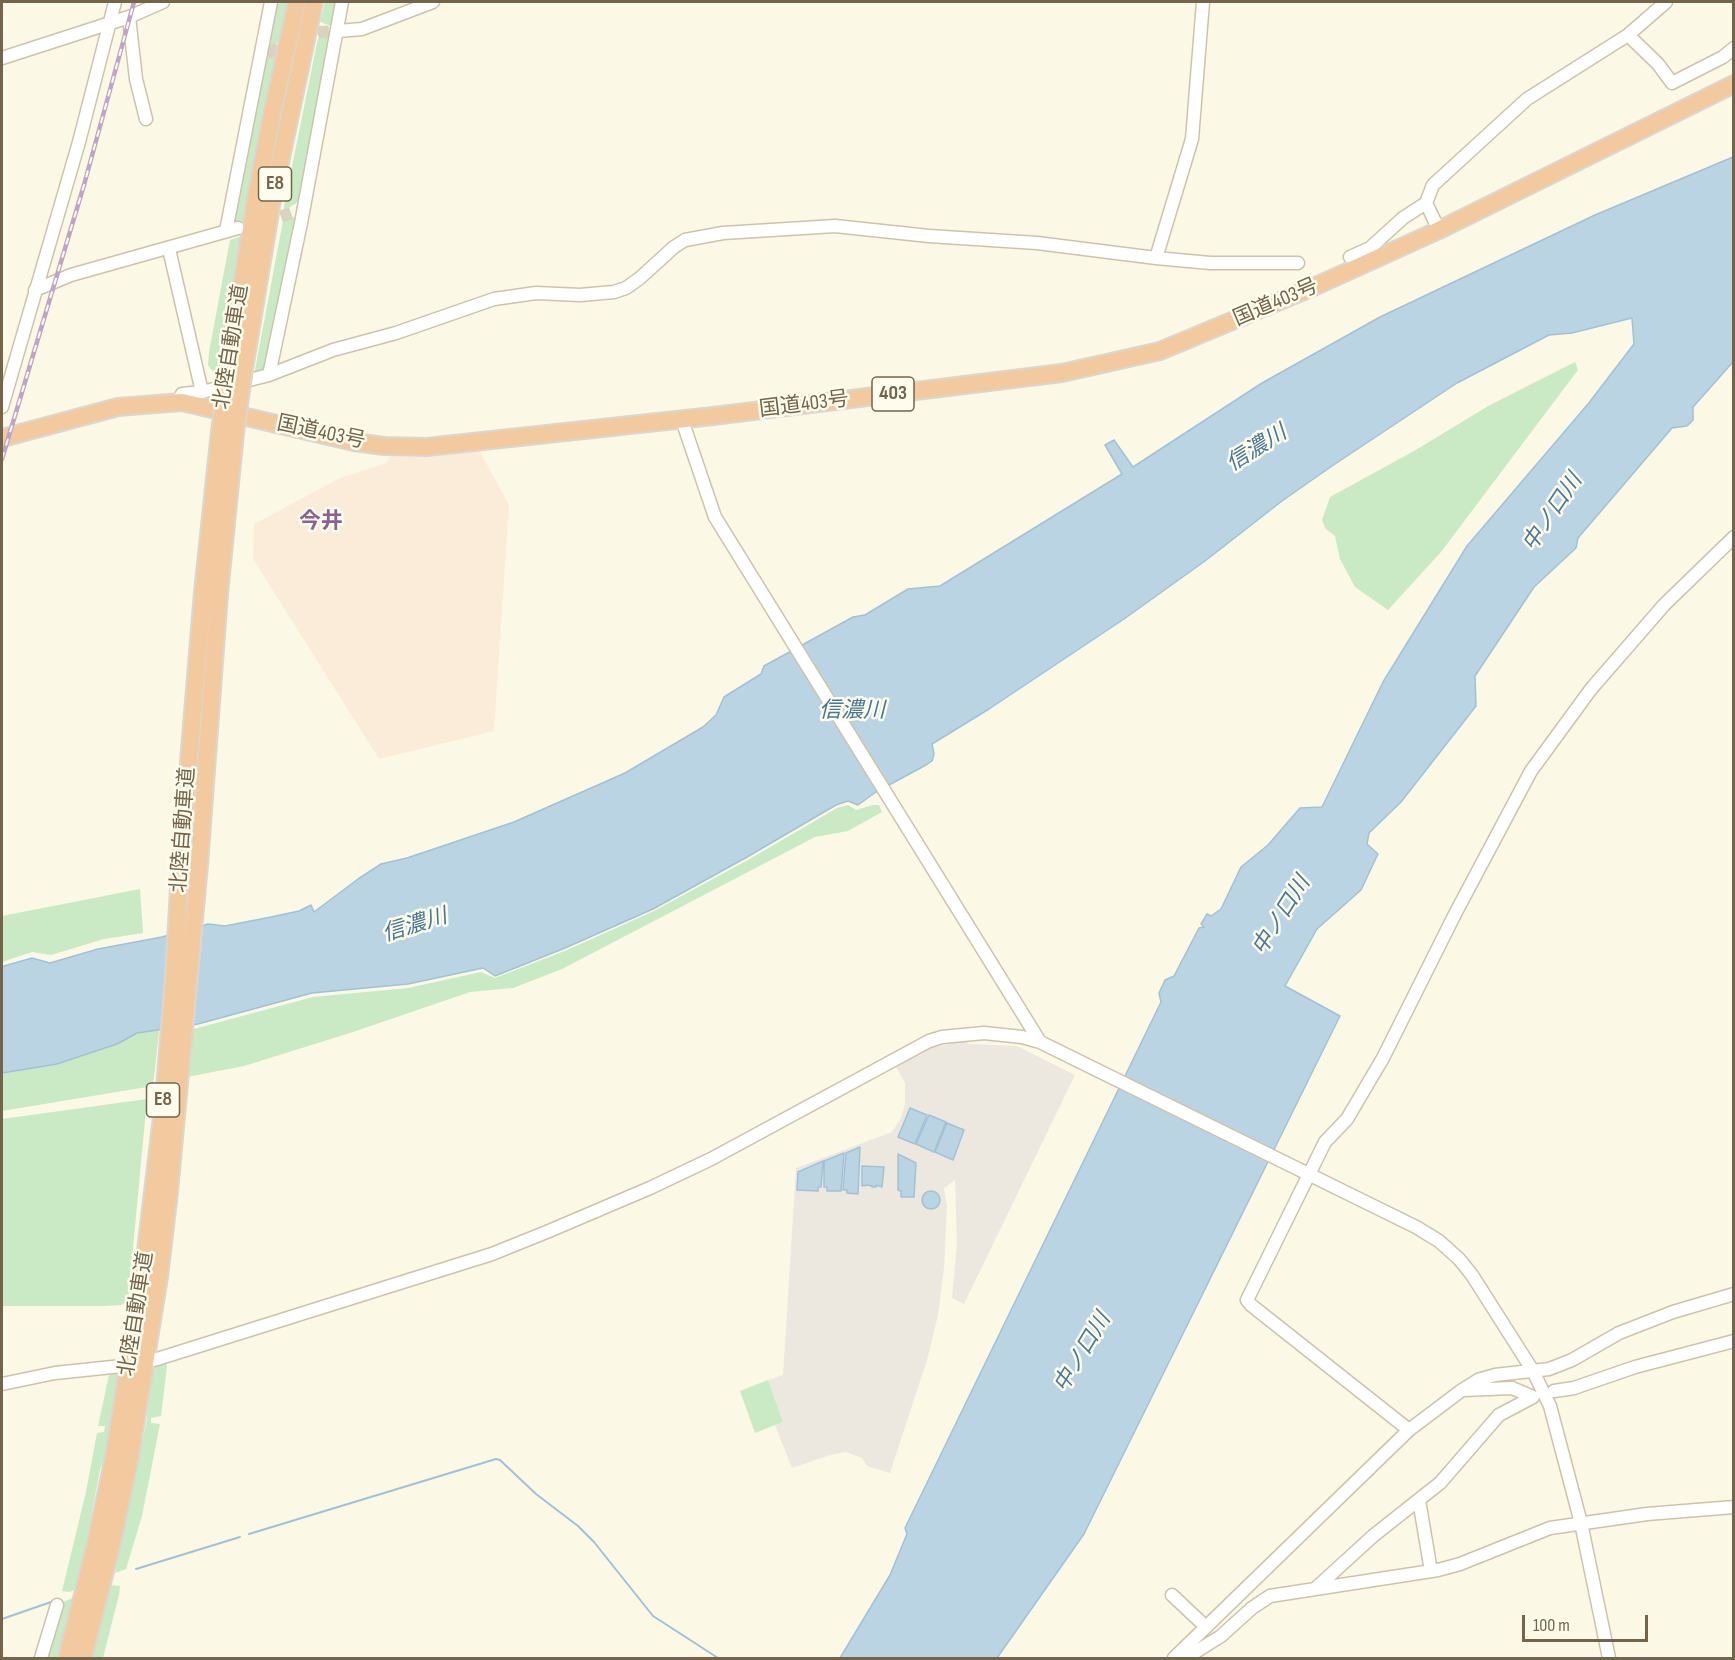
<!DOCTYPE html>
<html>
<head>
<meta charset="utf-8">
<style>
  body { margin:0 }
  #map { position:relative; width:1735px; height:1660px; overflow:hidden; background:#fbf8e6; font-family:"Sofia Sans Condensed",sans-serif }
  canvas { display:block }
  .frame { position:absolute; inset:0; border:3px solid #74644c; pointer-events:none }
  .scale { position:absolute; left:1522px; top:1615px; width:126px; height:27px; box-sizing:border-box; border:3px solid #74644c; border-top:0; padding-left:8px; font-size:18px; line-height:21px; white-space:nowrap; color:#74644c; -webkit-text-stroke:4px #fefcec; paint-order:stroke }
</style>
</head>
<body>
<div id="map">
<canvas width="1735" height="1660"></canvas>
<div class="frame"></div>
<div class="scale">100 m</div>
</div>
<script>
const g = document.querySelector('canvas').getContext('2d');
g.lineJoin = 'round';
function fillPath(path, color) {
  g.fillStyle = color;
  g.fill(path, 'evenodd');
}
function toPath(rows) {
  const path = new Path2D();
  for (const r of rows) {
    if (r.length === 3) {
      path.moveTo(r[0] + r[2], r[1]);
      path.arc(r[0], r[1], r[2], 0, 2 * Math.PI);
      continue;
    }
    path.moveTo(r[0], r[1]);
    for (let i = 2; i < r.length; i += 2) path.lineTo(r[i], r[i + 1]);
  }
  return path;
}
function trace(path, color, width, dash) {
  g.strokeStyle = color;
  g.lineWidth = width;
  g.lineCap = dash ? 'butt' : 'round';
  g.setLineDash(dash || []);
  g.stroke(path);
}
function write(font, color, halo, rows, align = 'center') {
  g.font = font + ' "Sofia Sans Condensed","Noto Sans JP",sans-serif';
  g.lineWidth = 5;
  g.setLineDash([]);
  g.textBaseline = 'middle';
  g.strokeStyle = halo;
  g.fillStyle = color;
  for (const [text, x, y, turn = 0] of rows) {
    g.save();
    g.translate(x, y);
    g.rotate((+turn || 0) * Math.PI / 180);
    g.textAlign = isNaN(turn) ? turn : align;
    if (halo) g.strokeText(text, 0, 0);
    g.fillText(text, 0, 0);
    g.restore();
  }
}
fillPath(toPath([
  [479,450,509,505,494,731,379,759,253,559,254,524,340,478,386,463,392,456,428,457]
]), '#fbecda');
fillPath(toPath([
  [965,1041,969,1044,1017,1046,1075,1075,964,1304,952,1298,957,1243,955,1180,944,1188,947,1207,944,1268,938,1315,927,1360,890,1473,867,1466,862,1458,846,1452,830,1455,792,1468,775,1425,783,1422,768,1380,783,1375,796,1168,892,1132,901,1118,905,1104,905,1083,896,1067,929,1048]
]), '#ece8e0');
fillPath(toPath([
  [276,2,289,2,279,42,266,48],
  [325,2,338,2,334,27,320,22],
  [334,36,300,201,283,211,318,38],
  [276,56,246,223,240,222,232,224,264,57],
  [294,217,298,220,265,372,254,375,283,221],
  [245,235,220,374,213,372,208,365,209,352,230,240],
  [1575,362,1578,370,1441,552,1388,610,1355,587,1340,559,1335,536,1325,528,1322,520,1330,497,1414,451,1490,405],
  [848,805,856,810,873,805,879,805,882,812,848,831,815,837,562,969,513,988,470,992,350,1033,244,1066,187,1077,190,1030,313,997,408,988,481,972,495,978,567,950,654,911,748,860,837,808],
  [140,889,143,933,104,939,51,955,32,952,2,962,2,916],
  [160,1024,153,1086,2,1111,2,1065],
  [147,1099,128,1301,121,1305,104,1306,2,1306,2,1119],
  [163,1362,167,1366,161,1416,151,1418,151,1423,160,1424,142,1516,126,1569,115,1573,146,1423,153,1365],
  [120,1373,104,1461,100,1470,85,1549,74,1590,69,1592,62,1591,86,1492,97,1433,104,1432,105,1426,98,1426,109,1375],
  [768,1380,783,1422,755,1433,740,1391],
  [109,1585,120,1586,119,1595,103,1658,93,1658],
  [76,1597,60,1658,44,1658,60,1603]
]), '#cae9c5');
const water = toPath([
  [1733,157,1733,362,1693,407,1693,420,1687,426,1672,428,1578,538,1576,548,1534,587,1475,676,1476,706,1401,802,1369,833,1367,844,1378,854,1361,890,1317,929,1285,986,1340,1016,1084,1534,997,1658,840,1658,890,1575,907,1534,905,1528,1161,1002,1159,993,1165,980,1174,976,1199,928,1204,927,1201,924,1207,914,1211,916,1221,909,1241,867,1268,845,1300,808,1322,807,1383,682,1467,546,1588,404,1634,344,1632,318,1572,333,1549,335,1457,383,1332,466,1282,501,1205,561,1124,619,989,709,932,744,934,754,932,761,926,765,876,792,858,805,848,801,836,805,747,857,653,909,565,948,495,976,483,968,408,984,312,993,198,1024,137,1033,117,1044,57,1064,2,1073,2,968,4,966,32,958,50,963,98,949,162,937,208,924,225,926,271,917,299,911,311,905,314,912,358,879,381,864,407,858,514,822,625,773,703,727,716,715,724,697,761,674,764,666,853,617,865,615,908,589,940,586,1122,474,1105,445,1114,440,1133,467,1262,383,1380,317,1595,215,1733,157],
  [910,1108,927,1115,915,1144,898,1137,910,1108],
  [929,1115,946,1122,934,1152,916,1144,929,1115],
  [947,1123,964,1130,953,1160,935,1152,947,1123],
  [860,1147,858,1194,847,1193,847,1190,843,1190,846,1153,860,1147],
  [844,1153,841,1191,827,1191,827,1187,824,1187,824,1161,844,1153],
  [898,1154,916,1163,914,1197,901,1197,901,1191,898,1190,898,1154],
  [823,1161,821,1187,818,1187,818,1191,797,1190,798,1172,823,1161],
  [862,1166,884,1167,882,1187,876,1185,876,1187,872,1187,872,1185,871,1186,868,1185,862,1186,862,1166],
  [931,1200,9]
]);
fillPath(water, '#bbd4e4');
trace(water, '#a2c1d6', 1.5);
trace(toPath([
  [249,1534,496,1459,500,1460,536,1494,578,1526,594,1542,653,1616,718,1658],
  [136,1569,240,1537],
  [2,1619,51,1602]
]), '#a2c1d6', 2);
trace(toPath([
  [267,53,320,32,338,31],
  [264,223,291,213]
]), '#d9d3c0', 12, [12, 6]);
const minor = toPath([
  [129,17,136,79,146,119],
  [338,31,362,29,433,2],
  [1628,35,1658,64,1672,83,1723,57,1734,48],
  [2,58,129,17,163,2],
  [1439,230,1426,203,1433,185,1527,99,1628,35,1666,2],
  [226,231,271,2],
  [169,249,202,392],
  [1350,257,1370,248,1403,218,1426,203],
  [1156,258,1192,139,1203,2],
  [35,290,71,275,238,228],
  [269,375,301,223,342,2],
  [178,402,182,394,202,392,269,375,333,350,396,333,494,299,536,293,580,295,614,292,626,288,640,278,674,247,685,240,723,233,835,226,929,236,1037,243,1156,258,1210,263,1298,263],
  [2,407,79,142,115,2],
  [682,420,715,517,1040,1042],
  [154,1360,492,1254,549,1231,650,1188,711,1159,929,1041,942,1037,984,1033,1022,1037,1040,1042,1416,1227,1439,1241,1459,1259,1472,1275,1533,1371,1550,1406,1581,1523,1609,1658],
  [2,1384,55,1373,122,1366],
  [1463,1390,1512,1388,1533,1397],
  [1554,1391,1574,1388,1635,1367,1734,1341],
  [1409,1430,1251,1305,1247,1300,1325,1142,1347,1119,1383,1058,1455,914,1531,771,1591,689,1664,605,1734,537],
  [1419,1500,1431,1571],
  [1316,1588,1373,1536,1440,1483,1499,1415,1533,1397],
  [1172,1595,1206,1627],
  [41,1658,57,1605],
  [1174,1658,1409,1430,1462,1390,1478,1380,1495,1375,1549,1369,1572,1360,1619,1333,1673,1312,1734,1294],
  [1186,1658,1221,1636,1252,1608,1270,1596,1438,1570,1460,1564,1550,1528,1647,1514,1734,1507]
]);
const highway = toPath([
  [229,366,256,198,272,114,297,2],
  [244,369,272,200,314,2],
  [2,438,118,407,182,402,354,442,384,446,427,447,713,416,1062,373,1160,351,1318,285,1439,230,1734,84],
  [67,1658,95,1547,114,1457,143,1276,164,1100,174,978,180,870,203,592,220,431],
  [83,1658,111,1547,129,1462,159,1277,169,1192,199,865,219,594,235,433]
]);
trace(minor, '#cdc3ac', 15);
trace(highway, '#dbd7d0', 20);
trace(minor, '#fff', 12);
trace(highway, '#f3ca9f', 16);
const rail = toPath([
  [2,459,84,185,134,2]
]);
trace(rail, '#bea4c5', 4.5);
trace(rail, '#fefcec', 2, [7]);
const highwayBridge = toPath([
  [220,431,229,366],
  [235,433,244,369]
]);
trace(highwayBridge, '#dbd7d0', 20, []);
trace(highwayBridge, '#f3ca9f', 16);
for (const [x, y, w] of [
  [275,184,33],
  [893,394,42],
  [163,1100,33]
]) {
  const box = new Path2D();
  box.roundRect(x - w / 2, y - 17, w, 34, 4.5);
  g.fillStyle = '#fefcec';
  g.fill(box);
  trace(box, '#74644c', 1.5);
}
write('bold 20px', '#74644c', null, [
  ["E8",275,184],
  ["403",893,394],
  ["E8",163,1100]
]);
write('21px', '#74644c', '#fefcec', [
  ["国道403号",1276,303,-23],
  ["北陸自動車道",232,347,-81],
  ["国道403号",804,405,-7],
  ["国道403号",321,433,12],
  ["北陸自動車道",184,830,-86],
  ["北陸自動車道",137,1314,-81]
]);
write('italic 22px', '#4c7794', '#fefcec', [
  ["信濃川",1257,449,-32],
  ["中ノ口川",1553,513,-56],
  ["信濃川",852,711],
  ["中ノ口川",1282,916,-58],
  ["信濃川",415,926,-17],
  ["中ノ口川",1083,1353,-59]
]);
write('bold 22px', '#8c6390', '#fefcec', [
  ["今井",321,522]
]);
</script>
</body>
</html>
